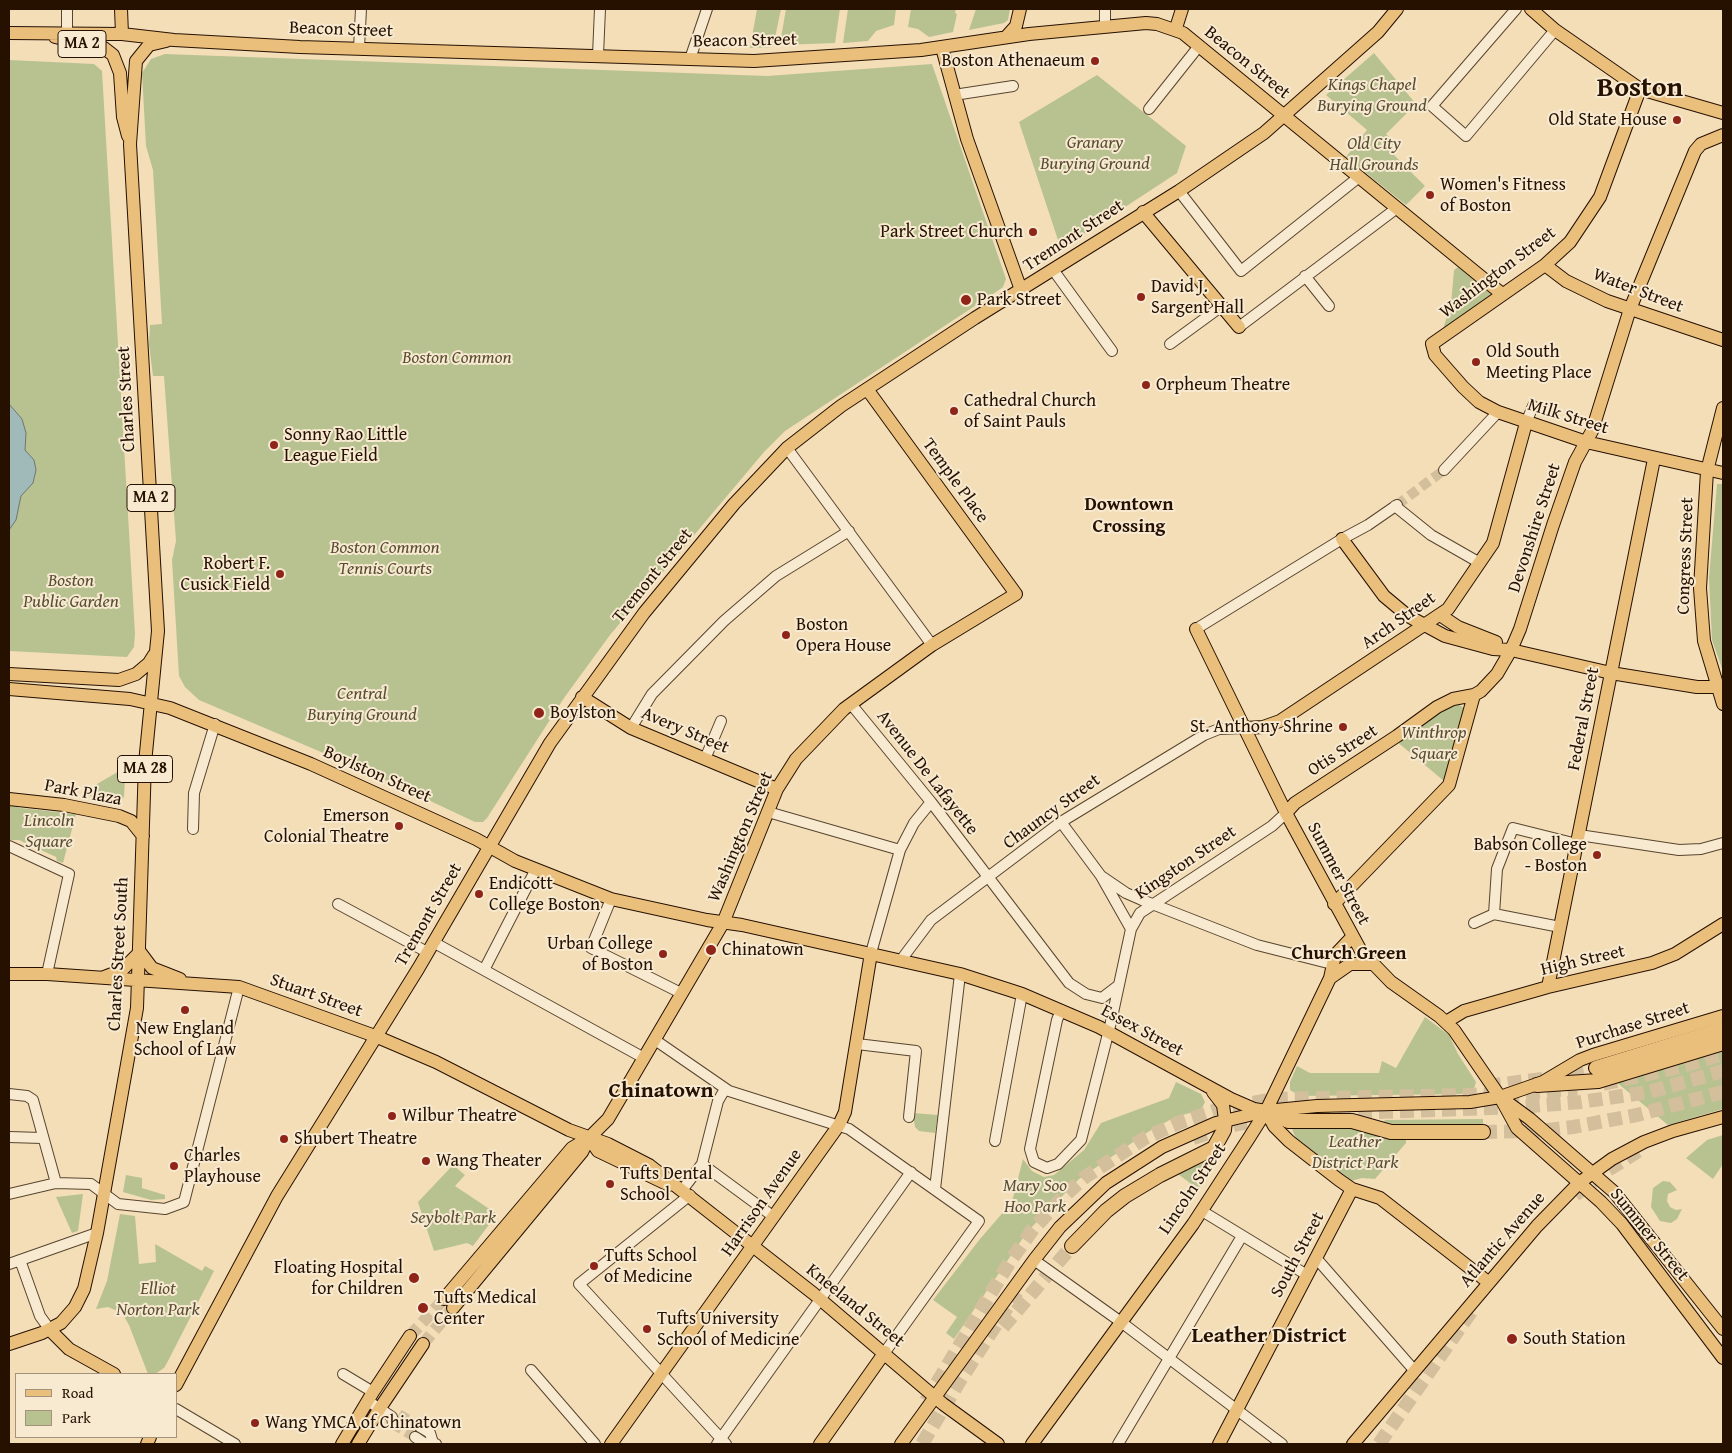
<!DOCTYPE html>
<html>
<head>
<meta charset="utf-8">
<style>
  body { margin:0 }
  #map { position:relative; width:1732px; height:1453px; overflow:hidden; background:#f3deb8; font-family:"Gentium Book Plus",serif }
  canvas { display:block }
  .frame { position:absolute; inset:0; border:10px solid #261000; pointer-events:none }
  .legend { position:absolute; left:15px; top:1373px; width:162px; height:65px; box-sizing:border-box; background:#f7ead1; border:1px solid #a3937d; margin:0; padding:6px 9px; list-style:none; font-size:15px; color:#261000 }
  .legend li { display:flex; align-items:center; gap:10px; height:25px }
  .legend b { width:25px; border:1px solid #a3937d }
</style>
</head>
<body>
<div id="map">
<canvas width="1732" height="1453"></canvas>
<div class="frame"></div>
<ul class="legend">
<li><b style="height:6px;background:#eabf7c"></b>Road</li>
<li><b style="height:14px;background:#b8c291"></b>Park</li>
</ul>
</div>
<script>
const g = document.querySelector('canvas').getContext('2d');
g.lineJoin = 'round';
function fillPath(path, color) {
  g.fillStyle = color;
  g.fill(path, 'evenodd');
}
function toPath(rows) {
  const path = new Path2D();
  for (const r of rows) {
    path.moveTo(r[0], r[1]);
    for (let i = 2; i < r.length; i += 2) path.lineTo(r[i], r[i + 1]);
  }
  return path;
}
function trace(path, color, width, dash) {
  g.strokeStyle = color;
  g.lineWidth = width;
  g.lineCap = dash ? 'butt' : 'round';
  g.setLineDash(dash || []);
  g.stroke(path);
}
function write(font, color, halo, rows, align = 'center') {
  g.font = font + ' "Gentium Book Plus",serif';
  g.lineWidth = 4;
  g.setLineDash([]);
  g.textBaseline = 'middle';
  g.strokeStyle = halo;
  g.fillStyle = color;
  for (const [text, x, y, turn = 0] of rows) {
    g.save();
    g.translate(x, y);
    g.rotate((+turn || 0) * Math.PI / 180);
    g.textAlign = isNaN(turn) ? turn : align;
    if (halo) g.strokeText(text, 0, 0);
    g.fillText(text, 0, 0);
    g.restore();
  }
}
fillPath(toPath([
  [757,9,781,9,773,47,750,48],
  [786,9,840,9,835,43,783,45,781,38],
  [848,9,896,9,894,25,876,31,868,41,843,43],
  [911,9,956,9,955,13,957,14,953,32,929,37,918,29,908,27],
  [976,9,1010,9,1008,20,1004,23,969,30],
  [1374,53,1416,104,1386,134,1400,149,1394,155,1425,186,1406,205,1346,157,1367,130,1326,95],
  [165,54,767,76,932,64,1006,279,1003,287,996,292,785,431,764,452,610,635,564,698,487,818,483,822,475,822,375,775,199,700,185,687,179,676,172,560,176,541,164,376,153,376,149,344,150,325,162,324,153,170,146,146,142,73,151,59],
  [9,60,94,64,102,71,135,634,134,647,127,657,9,651],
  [1097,75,1186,146,1177,173,1061,249,1019,122],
  [1458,267,1492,295,1443,329,1451,304,1454,270],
  [1717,484,1723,484,1723,671,1712,640,1709,578],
  [1458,704,1465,709,1444,781,1396,741,1451,706],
  [121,770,125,779,124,797,121,800,88,796,85,791],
  [12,805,20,808,76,814,63,863,57,861,56,857,19,840,9,840,9,806],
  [1425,1017,1449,1035,1458,1054,1476,1082,1473,1092,1460,1094,1300,1096,1290,1090,1290,1082,1297,1066,1310,1073,1379,1073,1382,1061,1396,1068],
  [1723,1049,1723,1109,1668,1125,1615,1081],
  [1176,1082,1201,1094,1205,1102,1201,1110,1175,1117,1148,1132,1079,1179,1027,1232,954,1339,946,1333,957,1317,933,1300,980,1239,1012,1202,1023,1159,1032,1171,1044,1177,1054,1175,1084,1150,1101,1123,1169,1098],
  [913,1113,938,1115,935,1133,919,1131,915,1127],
  [1483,1119,1483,1125,1413,1126,1383,1123,1385,1120],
  [1347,1126,1378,1134,1378,1137,1406,1138,1406,1143,1375,1179,1362,1178,1351,1181,1296,1139,1292,1129],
  [1723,1135,1723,1164,1713,1179,1686,1158,1707,1140],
  [1211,1159,1216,1163,1210,1172,1205,1169,1196,1182,1201,1185,1198,1189,1178,1174],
  [453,1165,465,1175,455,1186,497,1214,473,1246,467,1243,434,1251,418,1202],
  [126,1175,142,1178,142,1188,165,1195,165,1199,151,1200,123,1192],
  [1663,1181,1670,1182,1677,1190,1668,1194,1667,1201,1670,1207,1676,1210,1682,1209,1677,1219,1671,1223,1660,1221,1651,1207,1653,1188],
  [83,1194,78,1231,72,1233,56,1197],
  [120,1214,135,1216,139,1264,156,1262,155,1244,202,1271,205,1266,214,1271,168,1361,164,1368,155,1374,148,1374,129,1325,122,1313,108,1307,96,1309,107,1281]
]), '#b8c291');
const water = toPath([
  [9,404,22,419,26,433,25,450,34,460,36,470,33,483,21,496,16,520,9,530,9,404]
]);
fillPath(water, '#a0bab9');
trace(water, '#6f766f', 1);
trace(toPath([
  [1397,505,1444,470],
  [399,1414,420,1427],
  [393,1424,415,1437]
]), '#d4bf9c', 10, [10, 5]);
trace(toPath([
  [410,1336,444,1299],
  [423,1344,453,1308]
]), '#d4bf9c', 12, [12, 6]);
trace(toPath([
  [1603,1084,1680,1067,1723,1054],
  [1487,1086,1557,1077,1596,1068],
  [1295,1115,1520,1107,1581,1102,1649,1092,1723,1071],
  [1483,1132,1539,1131,1573,1127,1637,1115,1723,1092],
  [1193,1138,1234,1125,1269,1118],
  [1575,1195,1603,1173,1640,1150],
  [1003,1327,1072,1246],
  [926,1401,1009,1263,1033,1229,1061,1199,1085,1177,1145,1138,1181,1122,1217,1110,1273,1099,1518,1094,1577,1088],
  [922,1444,961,1379,1017,1292],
  [1379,1444,1473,1309]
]), '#d4bf9c', 14, [14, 7]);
const minor = toPath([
  [67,9,67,32],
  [1516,9,1432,106,1466,136,1555,30],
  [1105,27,1105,9],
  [359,48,361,9],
  [598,55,600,9],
  [690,59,707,9],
  [954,95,1013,86],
  [1149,109,1199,46],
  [1179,191,1241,271,1359,177],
  [1054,271,1112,351],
  [1305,276,1329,306],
  [1239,327,1397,208],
  [1170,344,1222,306],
  [1526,423,1533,406],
  [787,448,932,645],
  [1444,470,1498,412],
  [1395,506,1431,535,1480,563],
  [1196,629,1342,539,1368,525,1397,505],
  [851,704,931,802,1069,983,1086,994,1102,998,1119,985],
  [631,728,652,694,724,621,776,576,849,531],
  [705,759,721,721],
  [768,812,900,850],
  [1061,822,1101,876,1131,929],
  [193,829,194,793,215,724],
  [1579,835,1679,850,1701,849,1723,843],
  [9,846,69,874,47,974],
  [1101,876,1126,893,1142,900,1257,945,1332,964],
  [611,899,591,948,681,993],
  [338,904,427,952],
  [1494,914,1497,869,1513,828,1577,844],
  [1474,923,1494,914,1560,927],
  [433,942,644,1058],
  [871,953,900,850,914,823,931,802],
  [901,960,931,920,1061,822,1204,735,1219,729,1245,728],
  [484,970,536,869],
  [1061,1010,1057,1020,1030,1149,1034,1162,1047,1168,1058,1164,1081,1140,1111,1022,1131,929,1140,913,1272,826,1286,813],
  [655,1040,729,1091,849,1129,979,1221,885,1352],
  [857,1044,916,1051,909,1117],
  [9,1094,27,1096,33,1100,56,1183],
  [9,1137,42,1138],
  [995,1141,1022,994],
  [702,1164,774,1217],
  [683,1189,702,1164,718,1101,725,1089],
  [935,1189,960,974],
  [9,1194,56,1183,91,1184,118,1204,165,1209,184,1202,239,987],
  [690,1195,579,1284,726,1444],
  [1202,1211,1307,1275],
  [1316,1258,1414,1370],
  [20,1260,40,1316,50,1330],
  [1034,1260,1121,1322,1282,1444],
  [9,1264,97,1233],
  [531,1370,595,1444],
  [343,1374,373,1392],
  [368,1401,392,1417,393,1424],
  [176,1409,235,1444],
  [420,1427,430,1433,433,1443],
  [415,1437,424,1443,436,1444],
  [717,1444,911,1172],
  [1118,1444,1242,1236]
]);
const major = toPath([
  [121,9,122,34],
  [1531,9,1555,30,1640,89,1723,113],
  [1176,28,1182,9],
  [9,33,122,34,174,40,300,47,754,61,921,50,1029,34,1146,23,1157,24,1183,33,1502,294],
  [1007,36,1016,26,1020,9],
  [55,37,104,48,113,55,120,73,123,117,128,136],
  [942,48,967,139,1021,290],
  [1640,89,1600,197,1570,242,1545,265,1432,344,1435,355,1463,387,1479,402,1498,412,1586,442,1723,473],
  [1143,212,1239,327],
  [1545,265,1566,281,1607,301,1723,340],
  [1723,408,1707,471,1700,588,1704,641,1723,704],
  [1342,539,1384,596,1408,616,1445,636,1493,649,1511,650,1611,673,1697,687,1723,687],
  [1440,615,1458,627,1496,642],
  [1196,629,1286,813,1361,951,1391,982,1439,1016,1454,1030,1500,1097,1517,1128,1601,1202,1622,1224,1723,1358],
  [9,674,119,680,136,674,149,663,154,655],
  [9,689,130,699,170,708,311,764,476,839,515,861,611,899,707,920,742,925,960,974,1022,994,1099,1027,1231,1099,1254,1109,1266,1111,1274,1126,1289,1141,1339,1180,1352,1189,1380,1198,1488,1282],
  [582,697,631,728,777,789],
  [1245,728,1263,727,1280,721,1448,609,1493,543,1526,423],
  [9,799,64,805,119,816,131,821,143,836],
  [1286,813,1295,803,1397,736,1437,707,1453,699,1474,695,1481,691,1497,674,1511,650,1520,629,1553,525,1575,462,1592,431,1630,309,1695,151,1701,144,1723,135],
  [1334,904,1449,785,1474,695],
  [140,952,152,968,180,979],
  [9,974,47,974,239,987,375,1036,436,1062,569,1130,608,1144,649,1165,814,1294,943,1404,998,1444],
  [104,977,122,970,140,952],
  [1330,978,1350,964,1371,964],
  [1548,987,1654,459],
  [1446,1022,1464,1011,1548,987,1652,963,1675,954,1723,924],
  [1213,1092,1223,1105,1225,1120],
  [1500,1097,1530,1119,1614,1192,1723,1329],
  [589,1138,598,1151,669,1185],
  [444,1299,572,1148,589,1138],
  [453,1308,582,1152,589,1138,608,1119,723,923,777,789,796,759,844,709,932,645,1016,594,867,389],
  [50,1330,69,1349,114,1374],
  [9,1344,42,1333,61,1323,75,1307,84,1289,97,1233,137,1008,145,763,158,631,130,144,136,61,149,45,166,41],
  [176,1385,277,1196,418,969,550,743,644,613,734,504,787,448,841,406,975,318,1179,191,1264,133,1378,32,1397,9],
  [147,1444,150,1437],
  [342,1444,373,1392,410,1336],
  [358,1444,380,1408,423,1344],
  [611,1444,839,1125,845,1112,871,953],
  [820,1444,885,1352],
  [901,1444,1034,1260,1060,1227,1106,1183,1162,1147,1216,1123,1266,1111,1317,1106,1470,1102,1500,1097,1543,1082,1580,1060,1593,1055,1723,1016],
  [1032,1444,1193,1224,1249,1138,1266,1111,1330,978,1335,955,1352,937],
  [1219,1444,1352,1189],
  [1353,1444,1537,1226,1579,1183,1612,1159,1644,1142,1673,1131,1723,1117]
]);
const highway = toPath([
  [1596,1068,1723,1029],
  [1537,1085,1598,1081,1723,1043],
  [1266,1111,1288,1121,1352,1121,1391,1132,1483,1132],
  [1072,1246,1106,1211,1125,1196,1160,1175,1214,1148,1224,1130,1225,1120]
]);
trace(minor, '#59442e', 12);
trace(major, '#261000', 14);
trace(highway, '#261000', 16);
trace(minor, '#f7ead1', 10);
trace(major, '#eabf7c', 12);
trace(highway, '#eabf7c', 14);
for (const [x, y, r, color] of [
  [1095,61,5,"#8f2418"],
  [1677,120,5,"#8f2418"],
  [1430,195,5,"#8f2418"],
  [1033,232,5,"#8f2418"],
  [1141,297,5,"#8f2418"],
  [966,300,6,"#8f2418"],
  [1476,362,5,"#8f2418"],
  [1146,385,5,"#8f2418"],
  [954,411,5,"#8f2418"],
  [274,445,5,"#8f2418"],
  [280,574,5,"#8f2418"],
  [786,635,5,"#8f2418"],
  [539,713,6,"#8f2418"],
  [1343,727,5,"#8f2418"],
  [399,826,5,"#8f2418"],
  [1597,855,5,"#8f2418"],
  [479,894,5,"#8f2418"],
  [711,950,6,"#8f2418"],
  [663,954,5,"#8f2418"],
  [185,1010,5,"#8f2418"],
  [392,1116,5,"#8f2418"],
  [284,1139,5,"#8f2418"],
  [426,1161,5,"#8f2418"],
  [174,1166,5,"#8f2418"],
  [610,1184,5,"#8f2418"],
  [594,1266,5,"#8f2418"],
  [414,1278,6,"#8f2418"],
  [423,1308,6,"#8f2418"],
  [647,1329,5,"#8f2418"],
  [1512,1339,6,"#8f2418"],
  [255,1423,5,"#8f2418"]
]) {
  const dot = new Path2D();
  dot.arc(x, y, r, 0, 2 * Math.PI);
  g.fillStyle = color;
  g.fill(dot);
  trace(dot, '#f7ead1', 2);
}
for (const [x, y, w] of [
  [82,44,48],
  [151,498,48],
  [145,769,55]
]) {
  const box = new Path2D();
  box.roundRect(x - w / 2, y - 13.5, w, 27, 4);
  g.fillStyle = '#f7ead1';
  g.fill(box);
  trace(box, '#261000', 1);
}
write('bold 16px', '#261000', null, [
  ["MA 2",82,44],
  ["MA 2",151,498],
  ["MA 28",145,769]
]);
write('18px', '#261000', '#f7ead1', [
  ["Beacon Street",341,30,2],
  ["Beacon Street",745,41,-1],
  ["Beacon Street",1247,63,39],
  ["Tremont Street",1074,236,-33],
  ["Washington Street",1498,273,-37],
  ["Water Street",1638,291,21],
  ["Charles Street",127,399,-93],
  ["Milk Street",1568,417,17],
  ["Temple Place",955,481,54],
  ["Devonshire Street",1535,528,-72],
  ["Congress Street",1686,556,-88],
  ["Tremont Street",653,576,-51],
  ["Arch Street",1399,621,-35],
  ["Federal Street",1584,719,-79],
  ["Avery Street",685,731,23],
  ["Otis Street",1343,751,-33],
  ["Avenue De Lafayette",927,773,52],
  ["Boylston Street",377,775,24],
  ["Park Plaza",83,793,11],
  ["Chauncy Street",1052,812,-36],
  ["Washington Street",741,837,-67],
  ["Kingston Street",1186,863,-34],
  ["Summer Street",1338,874,62],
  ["Tremont Street",429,915,-60],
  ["Charles Street South",119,954,-87],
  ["High Street",1583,961,-13],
  ["Stuart Street",316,996,20],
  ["Purchase Street",1633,1026,-18],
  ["Essex Street",1142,1031,28],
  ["Lincoln Street",1193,1189,-56],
  ["Harrison Avenue",762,1203,-55],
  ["Summer Street",1649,1235,51],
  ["Atlantic Avenue",1503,1240,-49],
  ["South Street",1298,1255,-62],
  ["Kneeland Street",855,1306,39]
]);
write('18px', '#261000', '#f7ead1', [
  ["Boston Athenaeum",1085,61,"right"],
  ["Old State House",1667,120,"right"],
  ["Women's Fitness",1440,185],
  ["of Boston",1440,206],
  ["Park Street Church",1023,232,"right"],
  ["David J.",1151,287],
  ["Sargent Hall",1151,308],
  ["Park Street",977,300],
  ["Old South",1486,352],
  ["Meeting Place",1486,373],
  ["Orpheum Theatre",1156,385],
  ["Cathedral Church",964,401],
  ["of Saint Pauls",964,422],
  ["Sonny Rao Little",284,435],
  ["League Field",284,456],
  ["Robert F.",270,564,"right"],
  ["Cusick Field",270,585,"right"],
  ["Boston",796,625],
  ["Opera House",796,646],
  ["Boylston",550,713],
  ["St. Anthony Shrine",1333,727,"right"],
  ["Emerson",389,816,"right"],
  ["Colonial Theatre",389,837,"right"],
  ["Babson College",1587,845,"right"],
  ["- Boston",1587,866,"right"],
  ["Endicott",489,884],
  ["College Boston",489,905],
  ["Urban College",653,944,"right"],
  ["of Boston",653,965,"right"],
  ["Chinatown",722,950],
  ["New England",185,1029,"center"],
  ["School of Law",185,1050,"center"],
  ["Wilbur Theatre",402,1116],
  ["Shubert Theatre",294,1139],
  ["Charles",184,1156],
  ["Playhouse",184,1177],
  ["Wang Theater",436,1161],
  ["Tufts Dental",620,1174],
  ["School",620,1195],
  ["Tufts School",604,1256],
  ["of Medicine",604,1277],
  ["Floating Hospital",403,1268,"right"],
  ["for Children",403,1289,"right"],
  ["Tufts Medical",434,1298],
  ["Center",434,1319],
  ["Tufts University",657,1319],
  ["School of Medicine",657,1340],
  ["South Station",1523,1339],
  ["Wang YMCA of Chinatown",265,1423]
], 'left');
write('italic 18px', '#594e33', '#f7ead1', [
  ["Kings Chapel",1372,85],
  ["Burying Ground",1372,106],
  ["Granary",1095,143],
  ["Burying Ground",1095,164],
  ["Old City",1374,144],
  ["Hall Grounds",1374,165],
  ["Boston Common",457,358],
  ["Boston Common",385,548],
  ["Tennis Courts",385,569],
  ["Boston",71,581],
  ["Public Garden",71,602],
  ["Central",362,694],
  ["Burying Ground",362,715],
  ["Winthrop",1434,733],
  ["Square",1434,754],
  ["Lincoln",49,821],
  ["Square",49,842],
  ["Leather",1355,1142],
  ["District Park",1355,1163],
  ["Mary Soo",1035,1186],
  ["Hoo Park",1035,1207],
  ["Seybolt Park",453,1218],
  ["Elliot",158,1289],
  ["Norton Park",158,1310]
]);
write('bold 19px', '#261000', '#f7ead1', [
  ["Downtown",1129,505],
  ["Crossing",1129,527],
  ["Church Green",1349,954]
]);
write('bold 22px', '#261000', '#f7ead1', [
  ["Chinatown",661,1091],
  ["Leather District",1269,1336]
]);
write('bold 28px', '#261000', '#f7ead1', [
  ["Boston",1640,89]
]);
</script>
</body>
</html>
